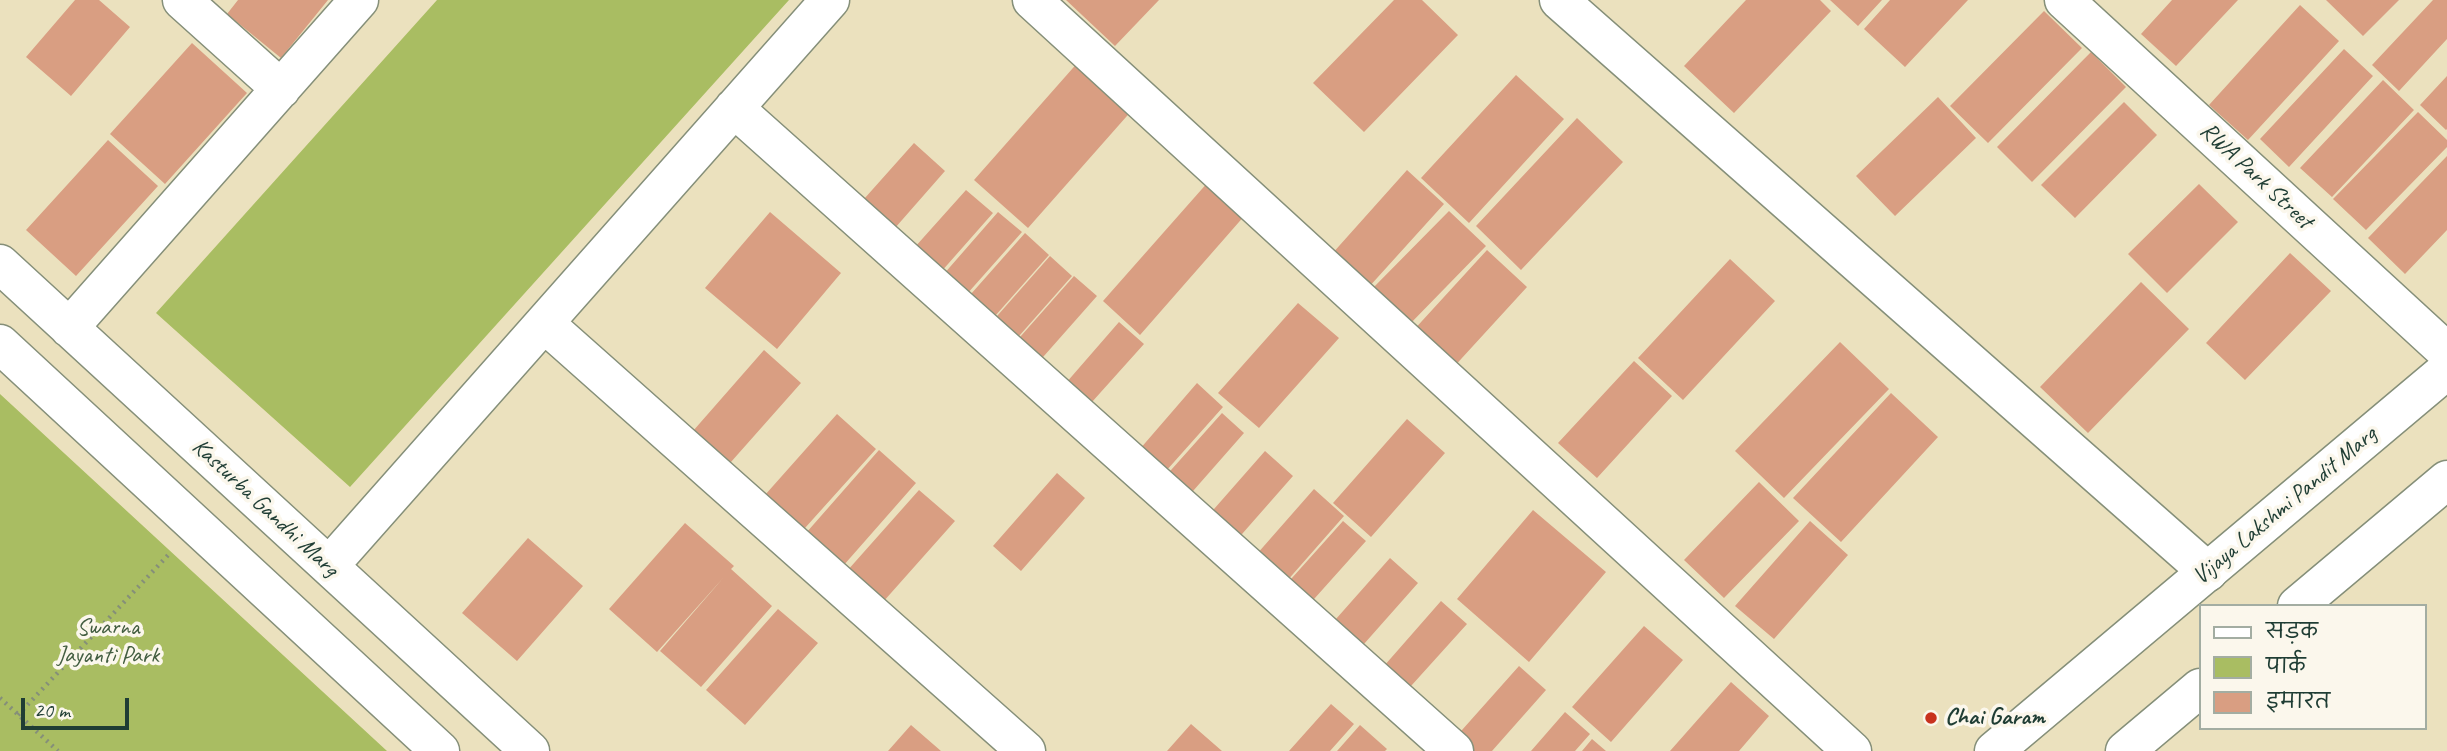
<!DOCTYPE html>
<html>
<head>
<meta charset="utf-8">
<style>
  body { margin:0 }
  #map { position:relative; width:2447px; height:751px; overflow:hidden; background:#ebe1be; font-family:Caveat,"Playpen Sans Deva",sans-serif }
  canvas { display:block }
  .legend { position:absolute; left:2199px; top:604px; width:228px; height:126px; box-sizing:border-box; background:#fbf7ec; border:2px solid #a3ada2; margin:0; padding:9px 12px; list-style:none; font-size:21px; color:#1f3d34 }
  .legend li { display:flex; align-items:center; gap:14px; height:35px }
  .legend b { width:35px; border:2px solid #a3ada2 }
  .scale { position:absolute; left:21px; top:698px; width:108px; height:32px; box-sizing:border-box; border:4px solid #1f3d34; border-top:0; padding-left:9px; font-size:21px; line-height:24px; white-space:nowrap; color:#1f3d34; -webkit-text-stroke:5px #fbf7ec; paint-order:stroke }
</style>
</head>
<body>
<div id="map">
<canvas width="2447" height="751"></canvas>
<ul class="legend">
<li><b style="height:9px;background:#fff"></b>सड़क</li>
<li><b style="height:19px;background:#a9bd62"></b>पार्क</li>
<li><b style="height:19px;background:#d99e82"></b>इमारत</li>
</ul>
<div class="scale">20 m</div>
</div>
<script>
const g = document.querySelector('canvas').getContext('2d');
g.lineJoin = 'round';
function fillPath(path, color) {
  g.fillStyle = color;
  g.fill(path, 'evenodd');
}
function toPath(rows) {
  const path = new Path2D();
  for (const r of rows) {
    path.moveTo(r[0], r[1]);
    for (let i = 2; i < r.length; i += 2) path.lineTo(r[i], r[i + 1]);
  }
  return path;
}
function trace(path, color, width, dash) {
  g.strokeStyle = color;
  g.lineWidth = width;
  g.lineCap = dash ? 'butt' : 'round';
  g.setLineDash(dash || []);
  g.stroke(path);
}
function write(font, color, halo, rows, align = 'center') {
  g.font = font + ' Caveat,sans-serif';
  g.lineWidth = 7;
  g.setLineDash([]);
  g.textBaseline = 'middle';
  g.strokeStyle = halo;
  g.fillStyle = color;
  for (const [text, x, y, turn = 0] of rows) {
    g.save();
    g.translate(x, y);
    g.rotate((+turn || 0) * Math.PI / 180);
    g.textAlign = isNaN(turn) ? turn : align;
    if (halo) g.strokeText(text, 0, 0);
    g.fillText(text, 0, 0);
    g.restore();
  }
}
fillPath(toPath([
  [437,0,789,0,350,487,156,313],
  [0,394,387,751,0,751]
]), '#a9bd62');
fillPath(toPath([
  [75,0,99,0,130,27,71,96,26,57],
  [238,0,328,0,281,58,227,14],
  [1066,0,1159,0,1115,46],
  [1394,0,1422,0,1458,35,1364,132,1313,83],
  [1746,0,1820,0,1831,11,1734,113,1684,66],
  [1830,0,1882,0,1858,26],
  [1890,0,1968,0,1905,67,1864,29],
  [2172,0,2238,0,2176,66,2141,34],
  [2326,0,2399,0,2363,36],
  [2433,0,2447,0,2447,39,2399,91,2372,65],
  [2300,5,2339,41,2248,140,2209,105],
  [2044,11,2082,48,1988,143,1950,106],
  [192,43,247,93,165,184,110,134],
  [2344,49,2373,76,2289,167,2260,139],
  [2091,52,2126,87,2032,182,1997,147],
  [1080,60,1134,108,1028,228,974,180],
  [1516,75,1564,119,1469,223,1421,178],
  [2447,76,2447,129,2446,130,2420,105],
  [2383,80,2414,110,2332,197,2300,168],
  [1938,97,1976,138,1895,216,1856,176],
  [2124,102,2157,135,2075,218,2041,185],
  [2418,112,2447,140,2447,147,2366,230,2333,199],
  [1577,118,1623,162,1521,270,1476,226],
  [108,140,158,186,76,276,26,230],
  [914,143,945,171,888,236,856,208],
  [2447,156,2447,230,2405,274,2368,238],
  [1407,170,1444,204,1368,288,1331,255],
  [1209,181,1246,214,1140,335,1103,301],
  [2199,184,2238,222,2167,293,2128,254],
  [966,190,993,213,933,281,906,257],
  [1449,211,1486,246,1407,327,1370,291],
  [770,212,841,273,777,349,705,288],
  [998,212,1022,232,959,303,936,283],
  [1025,233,1049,255,988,324,963,303],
  [1487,250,1527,287,1451,370,1411,333],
  [2290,253,2331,291,2245,380,2206,343],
  [1050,256,1072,276,1012,344,990,324],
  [1730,259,1775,301,1683,400,1638,358],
  [1074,276,1097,296,1036,365,1013,345],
  [2141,282,2189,329,2088,433,2040,387],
  [1298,303,1339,338,1259,428,1218,393],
  [1119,322,1144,344,1083,412,1059,391],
  [1840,342,1889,389,1784,498,1735,451],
  [764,350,801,383,723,471,686,439],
  [1634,361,1672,396,1597,478,1558,443],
  [1197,383,1223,407,1158,480,1133,457],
  [1891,393,1938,437,1841,542,1793,498],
  [1222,413,1244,433,1186,499,1163,479],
  [837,414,876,449,796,538,757,504],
  [1407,419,1445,453,1371,537,1333,503],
  [879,450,916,483,836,574,799,541],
  [1265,451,1293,476,1235,542,1207,517],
  [1057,473,1085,498,1021,571,993,546],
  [1759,482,1799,521,1724,598,1684,560],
  [1314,489,1344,516,1279,590,1249,563],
  [919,490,955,521,875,611,839,580],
  [1533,510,1606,572,1529,662,1457,599],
  [1343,521,1366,541,1306,608,1283,588],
  [1810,521,1848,555,1774,639,1735,606],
  [685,523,734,566,731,569,772,606,701,687,660,651,724,577,657,652,609,609],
  [528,538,583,586,517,661,462,613],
  [1390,558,1418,583,1356,653,1328,628],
  [1441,601,1467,624,1402,696,1377,674],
  [778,609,818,643,745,725,706,690],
  [1644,626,1683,660,1611,742,1572,707],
  [1519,666,1546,690,1492,751,1468,751,1454,739],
  [1731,682,1769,716,1739,751,1670,751],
  [1331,704,1354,724,1330,751,1289,751],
  [1565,712,1590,734,1575,751,1531,751],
  [1191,724,1222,751,1167,751],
  [911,725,941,751,888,751],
  [1360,725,1387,749,1385,751,1337,751],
  [1592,739,1606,751,1582,751]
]), '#d99e82');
const street = toPath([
  [182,0,281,89],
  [1032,0,1852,751],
  [1559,0,2208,572],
  [2064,0,2447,352],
  [734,108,1454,751],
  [0,264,530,751],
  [544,323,1026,751],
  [69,328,359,0],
  [0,344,440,751],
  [329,566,830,0]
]);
const secondary = toPath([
  [2297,606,2447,480],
  [1994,751,2447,370],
  [2125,751,2200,688]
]);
trace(street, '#858f79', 41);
trace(secondary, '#858f79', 41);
trace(toPath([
  [0,698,58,751],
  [18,715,171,552]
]), '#858f79', 4.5, [2, 5]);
trace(street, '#fff', 38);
trace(secondary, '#fff', 38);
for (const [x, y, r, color] of [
  [1931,718,7,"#c8321e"]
]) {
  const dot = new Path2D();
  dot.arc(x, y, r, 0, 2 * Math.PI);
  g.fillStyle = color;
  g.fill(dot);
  trace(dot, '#fbf7ec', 2.5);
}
write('24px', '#1f3d34', '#fbf7ec', [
  ["RWA Park Street",2256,176,43],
  ["Vijaya Lakshmi Pandit Marg",2285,506,-40],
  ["Kasturba Gandhi Marg",265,508,43]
]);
write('24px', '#425d40', '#fbf7ec', [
  ["Swarna",108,628],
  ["Jayanti Park",108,656]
]);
write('bold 24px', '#1f3d34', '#fbf7ec', [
  ["Chai Garam",1945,718]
], 'left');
</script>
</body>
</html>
